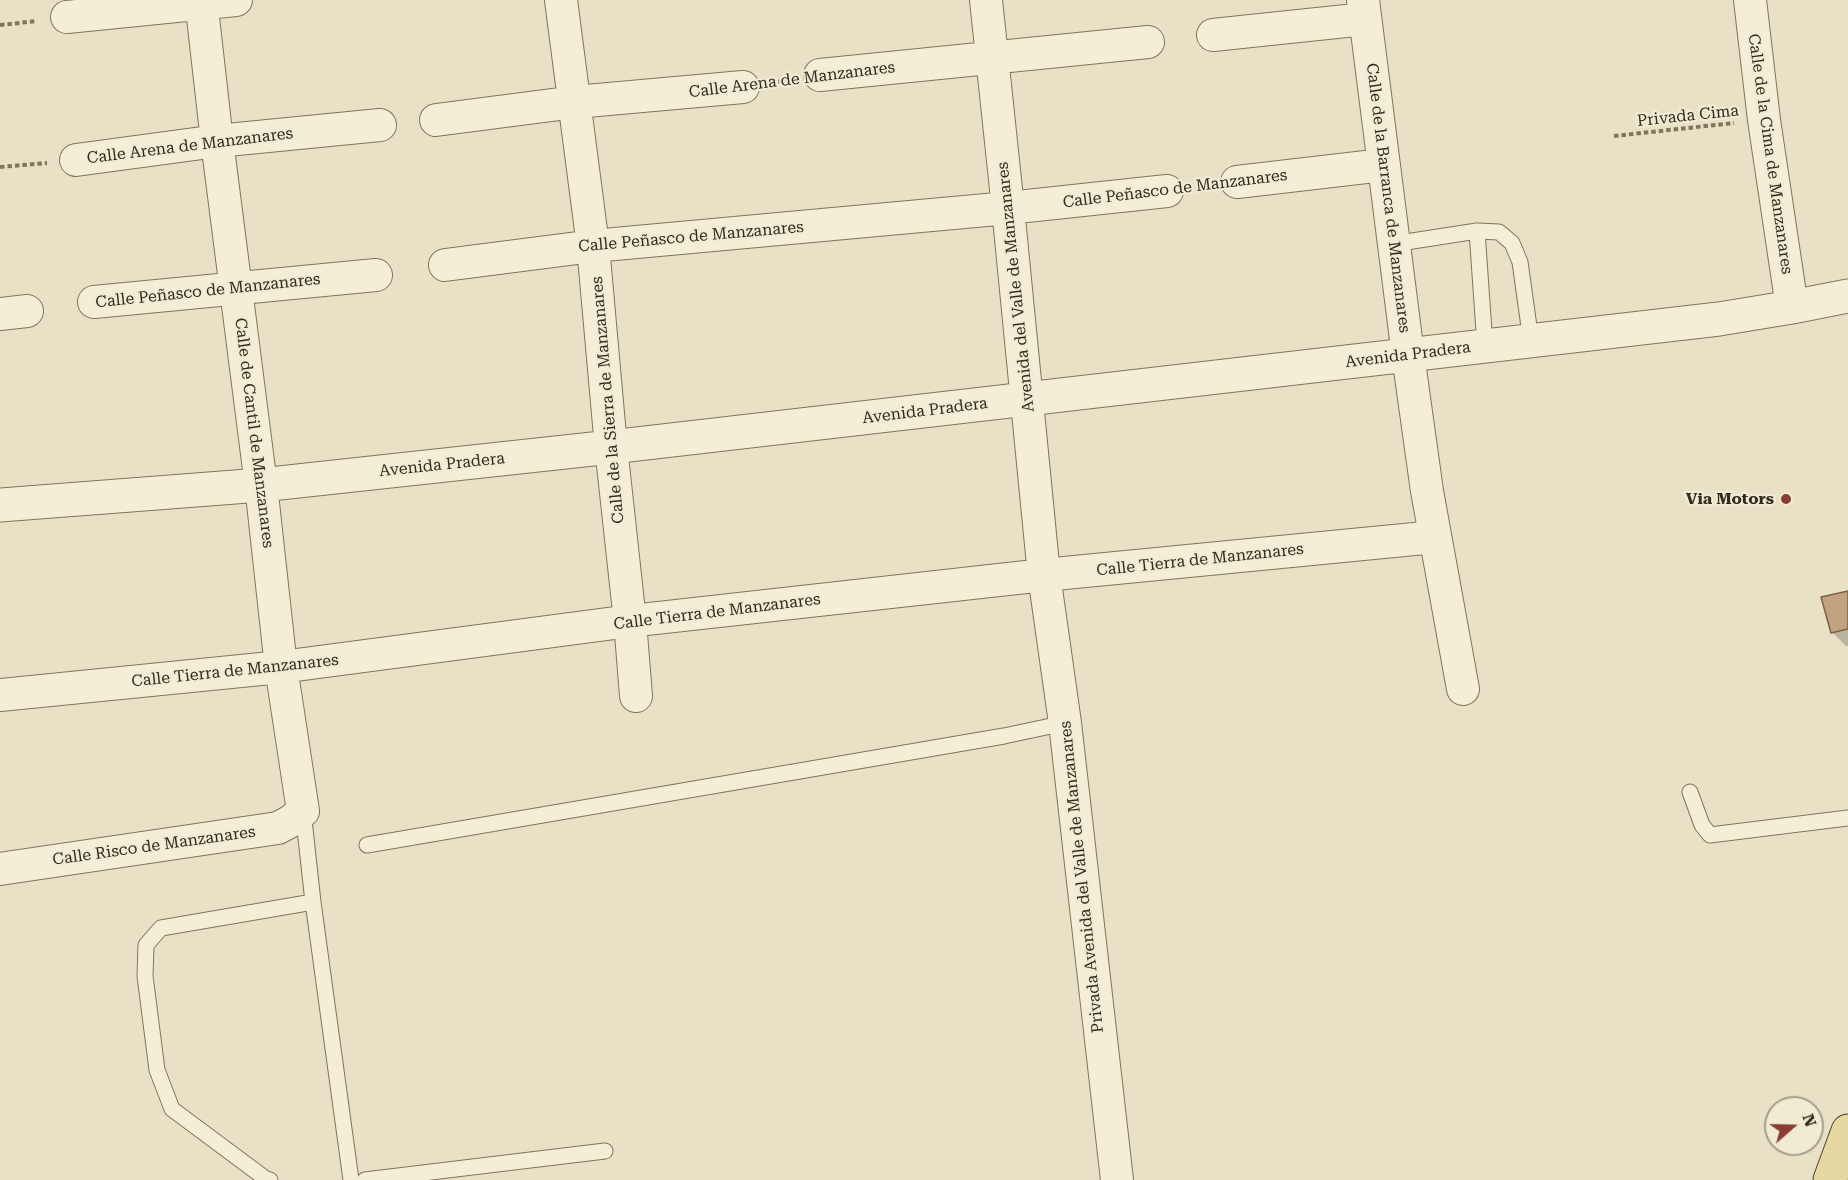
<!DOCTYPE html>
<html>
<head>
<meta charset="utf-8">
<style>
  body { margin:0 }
  #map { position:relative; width:1848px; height:1180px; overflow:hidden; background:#e8e1c5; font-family:"Roboto Serif",serif }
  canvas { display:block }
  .north { position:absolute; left:1764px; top:1096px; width:60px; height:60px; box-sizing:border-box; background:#f1ebd4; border:2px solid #a59e8c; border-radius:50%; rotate:70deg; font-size:16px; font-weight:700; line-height:24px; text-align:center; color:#332b1f }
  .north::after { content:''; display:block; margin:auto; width:21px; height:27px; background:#893d35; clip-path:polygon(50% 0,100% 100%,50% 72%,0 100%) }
</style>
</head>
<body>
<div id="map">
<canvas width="1848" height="1180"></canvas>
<div class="north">N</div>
</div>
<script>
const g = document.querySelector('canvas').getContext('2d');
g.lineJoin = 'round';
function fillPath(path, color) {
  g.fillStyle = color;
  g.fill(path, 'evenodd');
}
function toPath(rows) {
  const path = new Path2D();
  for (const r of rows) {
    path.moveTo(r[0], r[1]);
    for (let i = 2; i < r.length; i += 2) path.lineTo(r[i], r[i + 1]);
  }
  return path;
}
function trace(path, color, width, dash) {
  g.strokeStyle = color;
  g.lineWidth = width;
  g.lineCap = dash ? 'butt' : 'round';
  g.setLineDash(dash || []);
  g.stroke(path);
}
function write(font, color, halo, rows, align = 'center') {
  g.font = font + ' "Roboto Serif",serif';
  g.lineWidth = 4.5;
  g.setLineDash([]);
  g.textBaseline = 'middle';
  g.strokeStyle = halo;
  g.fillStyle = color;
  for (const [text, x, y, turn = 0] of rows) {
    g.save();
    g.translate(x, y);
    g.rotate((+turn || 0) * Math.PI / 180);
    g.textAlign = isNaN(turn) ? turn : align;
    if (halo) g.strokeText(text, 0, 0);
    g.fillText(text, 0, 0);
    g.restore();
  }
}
fillPath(toPath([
  [1848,592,1848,646,1846,646,1832,632]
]), '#0003');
const building = toPath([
  [1848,591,1848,629,1831,633,1821,597,1848,591]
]);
fillPath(building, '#c2a27f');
trace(building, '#7d6246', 1.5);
const service = toPath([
  [1477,231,1485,346],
  [1393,244,1477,231,1499,232,1512,243,1520,262,1531,341],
  [1690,792,1702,825,1710,835,1848,818],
  [367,845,1004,736,1065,723],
  [313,902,351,1180],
  [270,1180,266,1179,172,1109,157,1070,145,976,146,945,161,928,313,902,303,811],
  [365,1180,605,1151]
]);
const minor = toPath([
  [561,0,593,246,611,447,630,621,636,696],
  [986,0,1008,208,1044,575,1065,723,1117,1180],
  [1363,0,1408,355,1427,491,1463,689],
  [1750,0,1764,120,1792,307],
  [67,17,236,0],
  [1213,35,1365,19],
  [820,75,1148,42],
  [436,120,575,102,743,87],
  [76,160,217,141,380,125],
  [1237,182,1383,165],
  [445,265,593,246,1008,208,1167,191],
  [94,302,376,275],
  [0,314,27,311],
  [0,695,281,667,630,621,1044,575,1435,537],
  [0,869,278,828,291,821,303,811,281,667,261,485,217,141,201,0]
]);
const tertiary = toPath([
  [0,505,261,485,611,447,1719,319,1792,307,1848,296]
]);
const primary = toPath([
  [1830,1180,1848,1131]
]);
trace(service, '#81745d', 17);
trace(minor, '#81745d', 34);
trace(tertiary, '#81745d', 35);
trace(primary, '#4f4231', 35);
trace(toPath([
  [0,25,37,21],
  [771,83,790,80],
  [1614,136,1734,123],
  [0,167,47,163]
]), '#81745d', 4, [4.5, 3]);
trace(service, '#f4eed7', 15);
trace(minor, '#f4eed7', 32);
trace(tertiary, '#f4eed7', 33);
trace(primary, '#e7d8a1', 33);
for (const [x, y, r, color] of [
  [1786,499,6,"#893d35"]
]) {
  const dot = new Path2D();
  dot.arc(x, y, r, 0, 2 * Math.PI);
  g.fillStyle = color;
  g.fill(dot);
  trace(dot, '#f1ebd4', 2);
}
write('16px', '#332b1f', '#f1ebd4', [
  ["Calle Arena de Manzanares",792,80,-7],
  ["Privada Cima",1688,116,-6],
  ["Calle Arena de Manzanares",190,146,-7],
  ["Calle de la Cima de Manzanares",1770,154,82],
  ["Calle Peñasco de Manzanares",1175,189,-7],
  ["Calle de la Barranca de Manzanares",1388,198,83],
  ["Calle Peñasco de Manzanares",691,237,-5],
  ["Avenida del Valle de Manzanares",1016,287,-96],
  ["Calle Peñasco de Manzanares",208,291,-6],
  ["Avenida Pradera",1408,355,-7],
  ["Calle de la Sierra de Manzanares",608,400,-95],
  ["Avenida Pradera",925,411,-7],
  ["Calle de Cantil de Manzanares",254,433,83],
  ["Avenida Pradera",442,465,-6],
  ["Calle Tierra de Manzanares",1200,560,-6],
  ["Calle Tierra de Manzanares",717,612,-7],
  ["Calle Tierra de Manzanares",235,671,-6],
  ["Calle Risco de Manzanares",154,846,-8],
  ["Privada Avenida del Valle de Manzanares",1082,877,-96]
]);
write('bold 16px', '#332b1f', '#f1ebd4', [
  ["Via Motors",1774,499]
], 'right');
</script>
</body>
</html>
